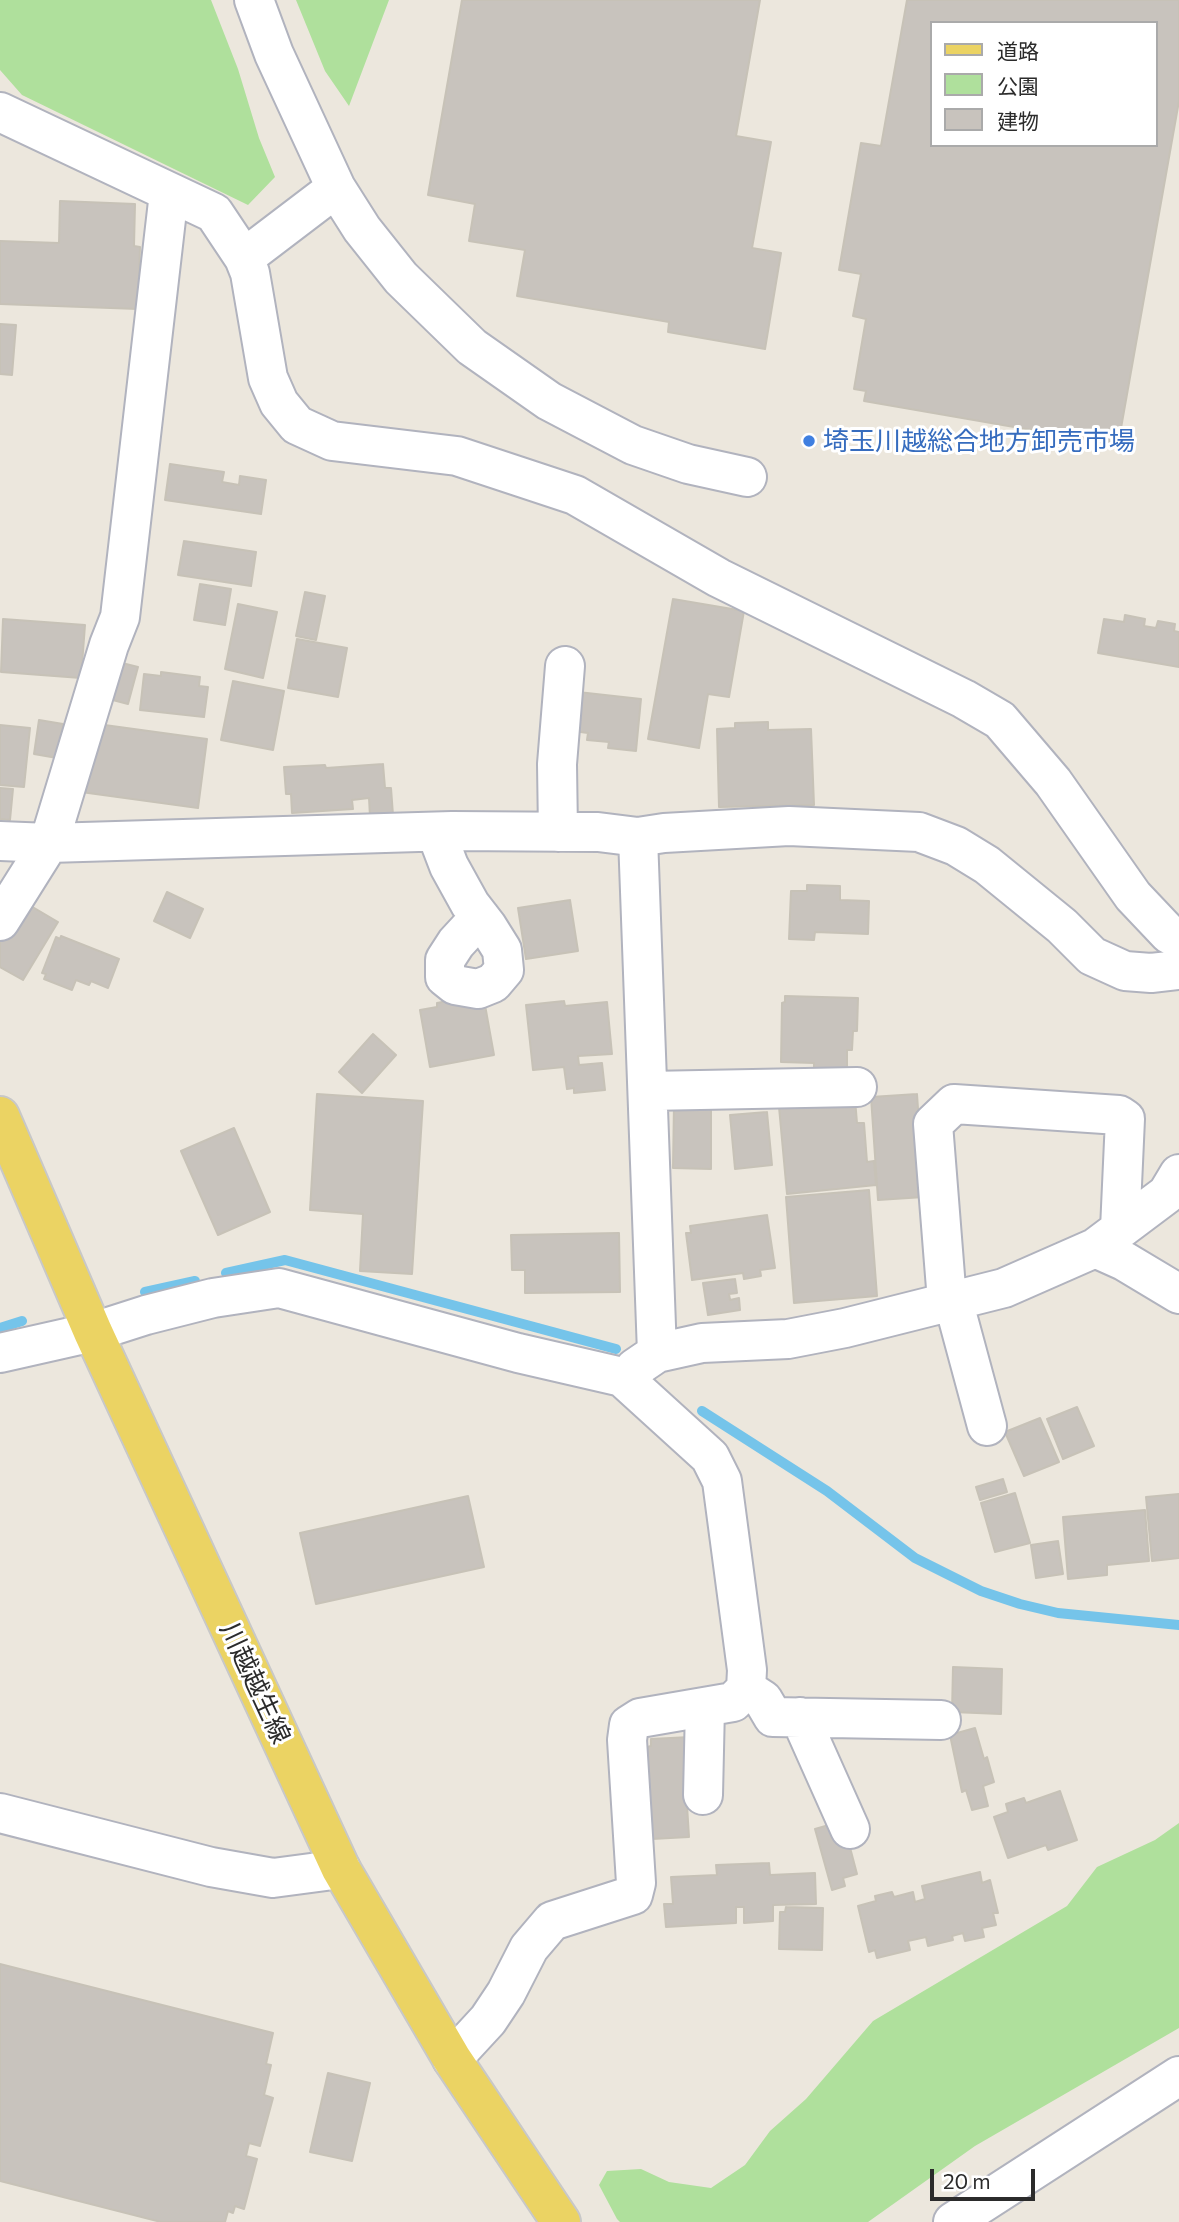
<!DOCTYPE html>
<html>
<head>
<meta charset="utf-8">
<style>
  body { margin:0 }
  #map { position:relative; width:1179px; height:2222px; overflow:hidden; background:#ece7dd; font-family:Commissioner,"Noto Sans JP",sans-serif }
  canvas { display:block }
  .legend { position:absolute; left:930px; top:21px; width:228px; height:126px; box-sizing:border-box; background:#fff; border:2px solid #aaa; margin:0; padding:9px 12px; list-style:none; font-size:21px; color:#2b2b2b }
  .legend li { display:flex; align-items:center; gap:14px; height:35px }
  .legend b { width:35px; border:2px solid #aaa }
  .scale { position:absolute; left:930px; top:2169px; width:105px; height:32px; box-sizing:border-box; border:4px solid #2b2b2b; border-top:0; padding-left:9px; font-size:21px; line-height:24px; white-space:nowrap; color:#2b2b2b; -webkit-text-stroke:5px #fff; paint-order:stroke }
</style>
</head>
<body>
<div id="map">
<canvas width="1179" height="2222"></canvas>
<ul class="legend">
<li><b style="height:9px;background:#ebd363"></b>道路</li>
<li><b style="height:19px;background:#afe09c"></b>公園</li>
<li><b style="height:19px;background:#c8c3bd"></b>建物</li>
</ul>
<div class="scale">20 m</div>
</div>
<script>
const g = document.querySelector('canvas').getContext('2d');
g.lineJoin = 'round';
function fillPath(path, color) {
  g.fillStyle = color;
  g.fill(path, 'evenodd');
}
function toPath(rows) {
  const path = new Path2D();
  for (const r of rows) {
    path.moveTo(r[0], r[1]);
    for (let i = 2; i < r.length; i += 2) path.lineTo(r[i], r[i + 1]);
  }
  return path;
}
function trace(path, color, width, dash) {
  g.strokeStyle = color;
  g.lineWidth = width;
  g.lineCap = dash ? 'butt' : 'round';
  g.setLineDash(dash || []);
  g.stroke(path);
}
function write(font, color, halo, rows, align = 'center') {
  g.font = font + ' Commissioner,"Noto Sans JP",sans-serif';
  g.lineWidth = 6;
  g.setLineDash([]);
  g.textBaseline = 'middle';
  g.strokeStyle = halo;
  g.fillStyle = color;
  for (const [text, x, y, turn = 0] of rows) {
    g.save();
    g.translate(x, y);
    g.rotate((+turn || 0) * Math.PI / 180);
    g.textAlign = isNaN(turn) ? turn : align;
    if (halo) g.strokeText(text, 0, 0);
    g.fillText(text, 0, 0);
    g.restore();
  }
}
fillPath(toPath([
  [0,0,211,0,238,69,259,138,275,177,248,205,22,95,0,70],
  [296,0,389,0,349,106,325,71],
  [1179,1823,1179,2028,975,2146,868,2222,620,2222,617,2219,599,2185,607,2171,641,2169,669,2182,711,2188,745,2165,770,2131,806,2099,873,2021,1067,1906,1097,1867,1155,1840]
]), '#afe09c');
trace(toPath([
  [226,1273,285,1260,616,1349],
  [145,1292,195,1281],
  [0,1328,22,1321],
  [702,1411,827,1491,915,1558,981,1591,1020,1604,1058,1613,1179,1625]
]), '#75c4ea', 10);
const building = toPath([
  [462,0,760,0,736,136,771,142,752,248,781,253,765,349,668,332,669,322,517,296,525,250,469,241,475,204,428,195,462,0],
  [907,0,1179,0,1179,101,1118,445,864,401,866,391,854,389,866,319,853,316,861,274,839,270,861,143,881,146,907,0],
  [932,23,1156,23,1156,145,932,145,932,23],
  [60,201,135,204,134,246,140,247,138,309,0,304,0,241,59,243,60,201],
  [0,324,16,325,12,375,0,374,0,324],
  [170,464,224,472,222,482,239,485,240,476,266,480,261,514,165,500,170,464],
  [184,541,256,552,251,586,178,575,184,541],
  [200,584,231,589,225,625,194,620,200,584],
  [305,592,325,596,316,640,296,636,305,592],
  [673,599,744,611,729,697,708,694,699,748,648,739,673,599],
  [238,604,277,612,263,678,225,669,238,604],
  [1125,615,1145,619,1144,626,1156,628,1158,621,1175,624,1174,631,1179,632,1179,667,1098,653,1104,619,1124,622,1125,615],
  [3,619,85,625,81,678,1,672,3,619],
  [297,639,347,648,338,697,288,688,297,639],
  [114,661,138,667,128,704,105,698,114,661],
  [161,672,200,677,199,686,208,687,204,717,140,710,144,674,161,676,161,672],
  [233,681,284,691,273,750,221,740,233,681],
  [578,692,641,699,636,751,608,748,609,742,587,740,588,733,573,731,578,692],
  [39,720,63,724,57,758,34,754,39,720],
  [768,722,768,730,811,729,814,805,719,807,717,729,735,728,735,723,768,722],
  [90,723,207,739,198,808,81,792,90,723],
  [0,725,30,728,24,787,0,785,0,725],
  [383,764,385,788,391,788,393,815,370,817,369,798,352,800,353,809,292,813,291,794,286,794,284,767,325,765,326,768,383,764],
  [0,788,13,789,10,820,0,819,0,788],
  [807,885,840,886,840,900,869,901,868,934,815,932,814,940,789,939,791,891,807,891,807,885],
  [167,892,203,909,190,938,154,921,167,892],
  [19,899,58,922,23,980,0,967,0,931,19,899],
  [570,900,578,951,526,959,518,908,570,900],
  [61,936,119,959,108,988,91,981,89,985,76,980,72,990,44,979,46,974,42,973,56,937,60,939,61,936],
  [483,994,494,1055,430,1067,420,1010,437,1007,437,1003,483,994],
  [785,996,858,998,857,1031,853,1031,852,1050,847,1050,847,1072,814,1071,814,1063,781,1062,782,1003,785,1002,785,996],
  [564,1001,565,1006,607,1002,612,1054,578,1056,579,1065,602,1063,605,1090,574,1093,574,1088,567,1089,564,1067,533,1070,526,1005,564,1001],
  [373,1034,396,1055,362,1093,339,1072,373,1034],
  [317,1094,423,1101,412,1274,360,1271,363,1214,310,1210,317,1094],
  [917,1094,924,1197,878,1200,871,1097,917,1094],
  [855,1099,857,1123,864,1123,867,1162,874,1161,876,1185,787,1194,779,1107,855,1099],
  [674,1103,711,1104,711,1169,673,1168,674,1103],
  [767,1112,772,1165,735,1169,730,1115,767,1112],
  [234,1128,270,1212,218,1235,181,1151,234,1128],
  [869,1190,877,1296,794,1303,786,1197,869,1190],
  [767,1215,775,1268,760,1270,761,1276,744,1279,743,1273,692,1280,686,1233,691,1233,690,1226,767,1215],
  [619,1233,620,1292,525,1293,525,1270,512,1270,511,1235,619,1233],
  [735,1279,737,1293,729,1294,730,1300,739,1298,740,1310,708,1315,703,1283,735,1279],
  [1077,1407,1094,1446,1063,1459,1047,1419,1077,1407],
  [1040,1418,1059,1462,1024,1476,1005,1432,1040,1418],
  [1003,1479,1007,1492,980,1500,976,1487,1003,1479],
  [1015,1493,1030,1543,995,1552,981,1503,1015,1493],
  [1179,1494,1179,1558,1152,1561,1146,1497,1179,1494],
  [468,1496,484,1567,316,1604,300,1533,468,1496],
  [1145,1510,1149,1561,1107,1565,1107,1575,1068,1579,1063,1517,1145,1510],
  [1058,1541,1063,1574,1036,1578,1031,1545,1058,1541],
  [953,1667,1002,1669,1001,1714,952,1712,953,1667],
  [975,1728,984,1759,987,1757,994,1782,983,1786,988,1806,972,1810,966,1790,962,1792,950,1735,975,1728],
  [690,1737,687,1805,689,1837,652,1839,647,1747,651,1746,651,1739,690,1737],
  [1060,1791,1077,1840,1048,1850,1046,1845,1008,1858,994,1817,1008,1812,1006,1804,1024,1798,1026,1803,1060,1791],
  [843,1821,857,1874,843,1878,845,1886,832,1890,815,1829,843,1821],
  [769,1863,770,1875,815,1873,816,1904,773,1905,773,1921,744,1923,744,1907,736,1907,736,1923,666,1927,664,1904,673,1904,671,1877,717,1875,716,1865,769,1863],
  [980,1872,982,1883,990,1880,998,1913,993,1913,996,1925,982,1928,984,1937,965,1941,963,1933,952,1936,953,1940,928,1946,926,1937,908,1941,910,1950,877,1958,875,1950,869,1952,858,1906,876,1901,875,1896,892,1892,894,1897,913,1892,915,1902,925,1899,922,1886,980,1872],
  [786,1907,823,1908,822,1950,779,1949,780,1912,785,1912,786,1907],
  [0,1964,273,2033,266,2064,271,2065,264,2095,273,2098,260,2146,249,2143,246,2156,257,2159,244,2209,235,2206,233,2213,228,2211,225,2222,161,2222,0,2181,0,1964],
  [328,2073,370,2083,352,2161,310,2152,328,2073]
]);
fillPath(building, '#c8c3bd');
trace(building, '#c7c2b7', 2);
const minor = toPath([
  [254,0,274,54,336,188,362,229,401,278,472,347,549,401,633,445,688,464,747,477],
  [0,112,214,213,244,258,250,273,268,378,279,403,297,425,332,441,457,456,575,495,719,578,964,699,1000,720,1053,782,1133,896,1169,934,1179,938],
  [244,258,336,188],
  [436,832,449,866,470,904,487,926,502,950,504,970,493,983,478,989,455,985,445,977,445,960,456,943,480,917],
  [558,832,557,764,565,666],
  [638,837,664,833,789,826,919,832,956,846,987,865,1062,926,1092,956,1125,971,1151,973,1179,970],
  [0,841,49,843,452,831,598,832,638,837,657,1353],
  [0,921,49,843,109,645,120,617,169,193],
  [648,1091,857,1087],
  [1095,1248,1124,1261,1179,1294],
  [953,1300,987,1426],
  [947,1301,933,1124,954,1104,1119,1115,1125,1119,1120,1229],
  [0,1353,93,1332,146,1315,213,1298,279,1288,518,1353,622,1377,710,1457,722,1481,747,1670,746,1689,733,1702,640,1718,629,1725,627,1740,636,1883,633,1895,552,1921,529,1948,506,1993,488,2020,452,2059],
  [635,1368,657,1353,702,1343,788,1339,845,1328,1004,1288,1095,1248,1167,1194,1179,1174],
  [746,1689,763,1700,773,1717,941,1720],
  [800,1717,850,1829],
  [703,1795,705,1707],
  [0,1813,211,1867,273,1878,341,1869],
  [953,2222,1179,2076]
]);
const major = toPath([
  [0,1116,93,1332,341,1869,452,2059,561,2222]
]);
trace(minor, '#b1b3be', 42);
trace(major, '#c8c8c8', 42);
trace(minor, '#fff', 38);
trace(major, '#ebd363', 38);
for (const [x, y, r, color] of [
  [809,441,7,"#3f7fe0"]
]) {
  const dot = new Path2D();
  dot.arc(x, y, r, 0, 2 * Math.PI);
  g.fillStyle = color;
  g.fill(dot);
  trace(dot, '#fff', 2.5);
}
write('26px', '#366cbe', '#fff', [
  ["埼玉川越総合地方卸売市場",823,441]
], 'left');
write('26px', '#2b2b2b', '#fff', [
  ["川越越生線",255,1683,65]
]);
</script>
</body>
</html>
